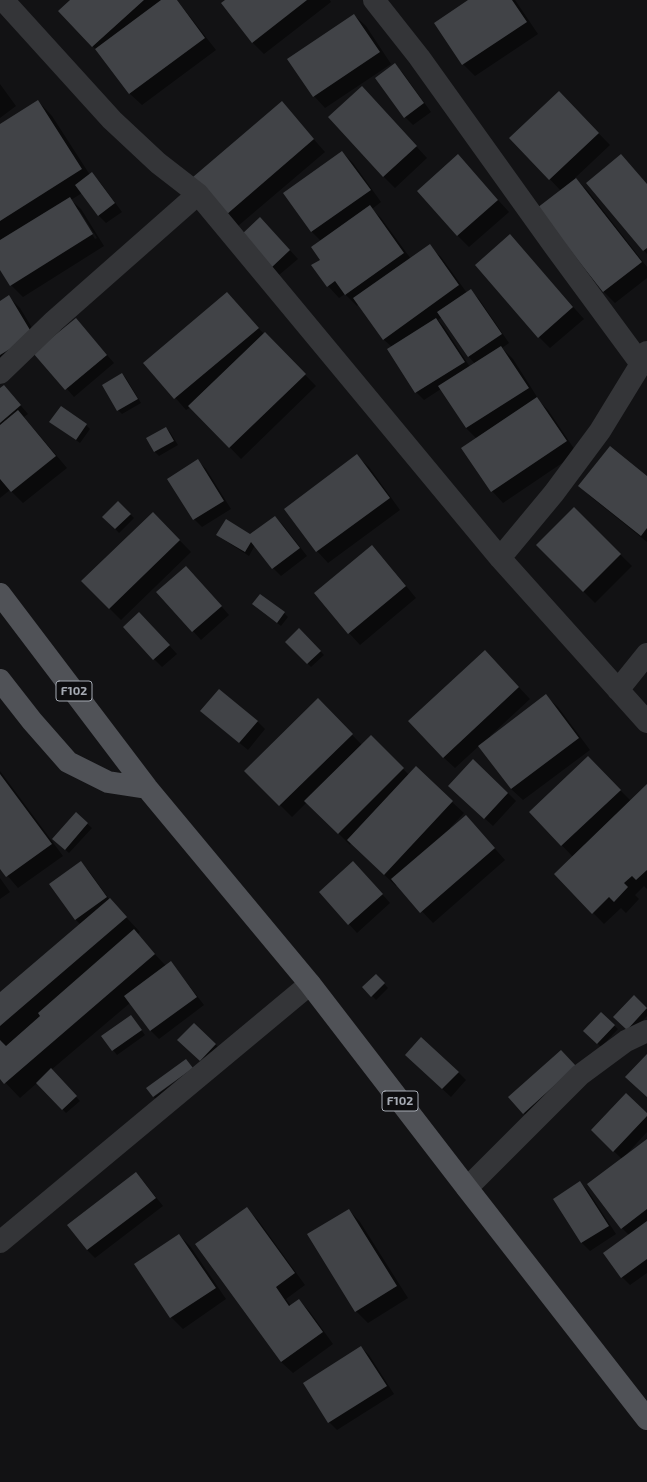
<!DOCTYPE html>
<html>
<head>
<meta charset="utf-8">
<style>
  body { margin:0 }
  canvas { display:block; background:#121214 }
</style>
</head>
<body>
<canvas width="647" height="1482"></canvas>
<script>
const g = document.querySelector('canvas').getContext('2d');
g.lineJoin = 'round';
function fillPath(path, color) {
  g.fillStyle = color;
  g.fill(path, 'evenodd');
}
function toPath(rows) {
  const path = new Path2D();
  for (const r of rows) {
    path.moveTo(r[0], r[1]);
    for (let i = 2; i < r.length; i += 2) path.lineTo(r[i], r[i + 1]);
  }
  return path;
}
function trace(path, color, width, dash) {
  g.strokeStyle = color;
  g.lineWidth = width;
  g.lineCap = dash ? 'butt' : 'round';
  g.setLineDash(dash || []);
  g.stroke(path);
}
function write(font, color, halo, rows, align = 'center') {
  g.font = font + ' "Exo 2",sans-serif';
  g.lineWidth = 4;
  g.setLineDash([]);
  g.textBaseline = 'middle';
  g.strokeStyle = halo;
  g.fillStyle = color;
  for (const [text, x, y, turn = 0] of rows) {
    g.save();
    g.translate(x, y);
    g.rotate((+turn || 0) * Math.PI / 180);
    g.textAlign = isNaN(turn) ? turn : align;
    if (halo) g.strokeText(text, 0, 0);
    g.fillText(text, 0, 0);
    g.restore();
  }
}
fillPath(toPath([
  [72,0,177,0,216,50,142,105,130,94,101,55,60,11],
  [226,0,330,0,331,2,264,54,253,43,222,3],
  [470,0,515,0,538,34,475,76,463,64,435,23],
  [354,15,366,26,391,64,325,108,314,96],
  [395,65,403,73,431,112,413,125,405,117],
  [0,84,16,106,0,118],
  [373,99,427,158,395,188,383,176],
  [38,101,52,116,90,175,92,174,100,182,122,212,106,223,98,215,82,193,71,200,81,209,104,246,23,297,11,285,0,268,0,125],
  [77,210,79,210,97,238,95,239],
  [282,103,325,152,238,226,226,215],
  [570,104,610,145,575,178,588,191,647,267,647,278,615,303,604,292,539,208,561,191,511,138],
  [342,152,353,163,381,202,372,209,381,218,411,259,429,246,441,257,467,293,471,291,479,299,509,343,502,348,513,359,539,400,538,400,548,410,577,453,503,503,492,491,477,439,466,428,441,389,424,400,416,392,392,347,383,339,359,304,357,306,345,294,339,298,328,286,321,260,321,241,312,232,284,193],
  [442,317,469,357,475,364,470,367,444,327,438,320],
  [621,155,647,184,647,254,587,183],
  [458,156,509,212,469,247,457,235],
  [268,226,298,259,279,275,271,268],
  [510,236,584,319,550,348,539,337],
  [227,294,264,334,276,345,316,386,241,459,191,407,186,410,145,363],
  [9,297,20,308,43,346,83,327,114,363,74,397,35,352,0,373,0,302],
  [122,374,126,378,141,403,122,414,118,410],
  [4,386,28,414,24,417,67,468,23,503,10,490,0,498,0,390],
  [54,425,86,425,90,429,80,443],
  [166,428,170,432,178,445,159,456,155,452,147,438],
  [357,456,369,467,400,510,328,563,317,551,285,509],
  [198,461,206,469,231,509,202,527,194,519],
  [647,477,647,542,591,497,580,486],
  [118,502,134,518,119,533,104,517],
  [574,509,632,566,595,603,537,545],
  [153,513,191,552,121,620,82,581],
  [275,517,283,525,307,556,281,576,273,568,255,545,249,556,221,538,217,535,251,536],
  [383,558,416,598,360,645,349,633],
  [194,575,229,615,201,640,158,592],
  [257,608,284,613,288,617,281,626],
  [147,621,177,654,162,667,154,659],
  [299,629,324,655,311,667,286,642],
  [485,651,530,699,490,736,491,737,546,696,558,707,590,750,523,800,511,789,479,746,455,768,443,757],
  [318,700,362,745,371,736,409,775,452,802,464,813,450,828,451,829,466,816,505,860,433,923,397,885,396,886,351,843,350,845,307,802,292,817,246,771],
  [201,711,257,721,265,729,248,750],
  [599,769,631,801,647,786,647,889,644,886,635,895,639,899,626,913,621,908,604,924,555,874,573,857,530,812],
  [0,771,63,856,18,888,0,867],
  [508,793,516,801,493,826,458,794],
  [76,814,92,828,69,853,58,843],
  [81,863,89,871,109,899,140,932,137,935,166,966,170,963,178,971,204,1005,159,1039,151,1031,130,1003,51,1070,80,1101,66,1113,37,1083,20,1098,0,1077,0,993,80,924,75,919],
  [361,870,390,903,357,933,320,892],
  [0,878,10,892,0,899],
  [376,975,388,988,376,1000,364,987],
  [634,997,647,1009,647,1016,631,1033,615,1017],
  [601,1014,618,1029,601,1047,585,1031],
  [134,1020,145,1035,117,1055,102,1036],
  [194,1024,219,1048,204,1064,179,1040],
  [569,1059,532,1121,524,1113],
  [414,1063,458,1072,466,1080,451,1097],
  [193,1069,157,1101,154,1097],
  [647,1114,647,1132,626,1155,647,1140,647,1273,630,1285,622,1277,629,1235,622,1228,622,1159,600,1138],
  [136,1174,144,1182,163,1206,95,1258,87,1250],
  [580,1183,588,1191,616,1234,590,1251,582,1243,554,1199],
  [247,1209,258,1220,305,1285,286,1299,291,1306,299,1300,310,1312,333,1344,293,1373,281,1362],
  [349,1210,360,1222,408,1298,368,1323,356,1311,309,1235],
  [179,1235,190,1246,226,1299,183,1329,171,1317],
  [361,1347,369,1355,394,1394,337,1430,329,1422,304,1383]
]), '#0007');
fillPath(toPath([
  [70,0,144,0,92,47,58,11],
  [161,0,177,0,205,38,129,94,95,49],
  [225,0,307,0,252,43,221,3],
  [468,0,512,0,527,22,462,65,434,23],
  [354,14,380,52,313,97,287,59],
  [395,63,424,103,404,118,375,78],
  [362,86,417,146,383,177,328,117],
  [559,91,599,133,549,180,509,138],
  [38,100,82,169,0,221,0,124],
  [282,101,314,139,226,215,193,177],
  [342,151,371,190,311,232,283,193],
  [458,154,498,200,457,236,417,191],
  [621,154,647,184,647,248,643,251,586,183],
  [92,172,115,203,98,216,75,185],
  [576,178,642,262,603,292,537,208],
  [70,197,93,234,10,286,0,270,0,240],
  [370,205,404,253,345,295,335,281,327,287,311,265,320,260,311,247],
  [260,217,290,250,271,268,241,235],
  [510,234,573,307,538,338,475,265],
  [430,244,459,285,383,340,353,298],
  [471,289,502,334,468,357,437,312],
  [227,292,259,328,174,399,143,363],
  [9,295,33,335,0,355,0,301],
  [76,318,107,355,65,390,33,353],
  [436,318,465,362,415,393,387,349],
  [265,332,306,374,229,448,188,406],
  [501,346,529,388,466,428,438,386],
  [122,373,138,399,117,411,102,385],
  [4,385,21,405,0,423,0,388],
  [537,397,567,441,491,492,461,448],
  [61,406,87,424,76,440,49,422],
  [18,410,56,456,11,492,0,479,0,425],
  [166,427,174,441,154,452,146,438],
  [610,446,647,476,647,528,641,536,578,486],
  [357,454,390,498,316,552,284,509],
  [198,459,224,501,193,520,167,479],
  [118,501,131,514,115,529,102,517],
  [574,507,621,554,583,592,536,545],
  [153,512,180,540,109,609,81,581],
  [275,516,300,548,272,569,251,542,245,552,216,535,226,519,250,534],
  [372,545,406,586,348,634,314,593],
  [186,566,222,606,192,632,156,592],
  [260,594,285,612,277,623,252,604],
  [139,612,170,645,153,660,123,627],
  [299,628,321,651,307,664,285,642],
  [485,650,519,687,443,758,408,721],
  [219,689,258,721,239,743,200,711],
  [546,694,579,738,511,789,478,746],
  [318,698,353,734,279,806,244,771],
  [371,735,404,768,338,834,304,801],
  [588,756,621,790,561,846,529,812],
  [473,759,508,793,484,819,448,786],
  [416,766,453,801,384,875,347,840],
  [0,774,52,844,6,877,0,869],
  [647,784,647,870,636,880,632,876,624,883,628,887,614,902,609,897,592,914,554,874],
  [76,812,88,823,65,850,52,839],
  [466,815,495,848,420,913,391,879],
  [81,861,107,897,75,920,49,884],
  [353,861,383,894,348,925,319,892],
  [110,898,127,917,0,1026,0,992],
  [134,929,155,954,4,1084,0,1079,0,1040,6,1046,40,1016,38,1013],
  [171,961,197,997,150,1031,124,996],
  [376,974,385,983,371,997,362,987],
  [634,995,647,1008,627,1030,613,1017],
  [601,1012,615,1025,597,1044,583,1031],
  [131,1015,142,1030,112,1051,101,1036],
  [194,1023,216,1044,200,1061,177,1040],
  [421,1037,459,1072,442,1089,405,1055],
  [561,1050,576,1066,523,1114,508,1097],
  [647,1054,647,1097,625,1077],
  [186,1059,193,1068,153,1097,146,1088],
  [51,1068,77,1096,62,1110,36,1083],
  [626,1093,647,1113,647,1116,613,1152,591,1130],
  [647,1139,647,1209,621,1229,587,1184],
  [136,1172,156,1198,87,1250,67,1225],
  [580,1181,609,1226,581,1243,553,1199],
  [247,1207,295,1273,276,1287,289,1306,299,1299,323,1332,281,1362,195,1244],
  [349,1209,397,1286,355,1312,307,1234],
  [647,1221,647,1259,621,1278,603,1253],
  [179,1234,216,1288,170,1318,134,1264],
  [361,1346,387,1386,328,1423,303,1383]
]), '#414347');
trace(toPath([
  [3,0,112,120,158,163,198,194,500,558,647,722],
  [374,0,419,57,555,247,641,364],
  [0,373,54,321,198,194],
  [500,558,554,493,600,431,641,364,647,352],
  [618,690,647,654],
  [467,1188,580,1075,626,1041,647,1031],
  [0,1242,310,984]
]), '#343538', 22);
trace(toPath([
  [0,594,147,788,310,984,467,1188,647,1419],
  [0,680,32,721,68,762,108,782,147,788]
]), '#505257', 22);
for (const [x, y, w] of [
  [74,691,36],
  [400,1101,36]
]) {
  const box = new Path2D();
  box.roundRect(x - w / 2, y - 10, w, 20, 3);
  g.fillStyle = '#0d0d0f';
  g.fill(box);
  trace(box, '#a5aab3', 1);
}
write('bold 12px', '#a5aab3', null, [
  ["F102",74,691],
  ["F102",400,1101]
]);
</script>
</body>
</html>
